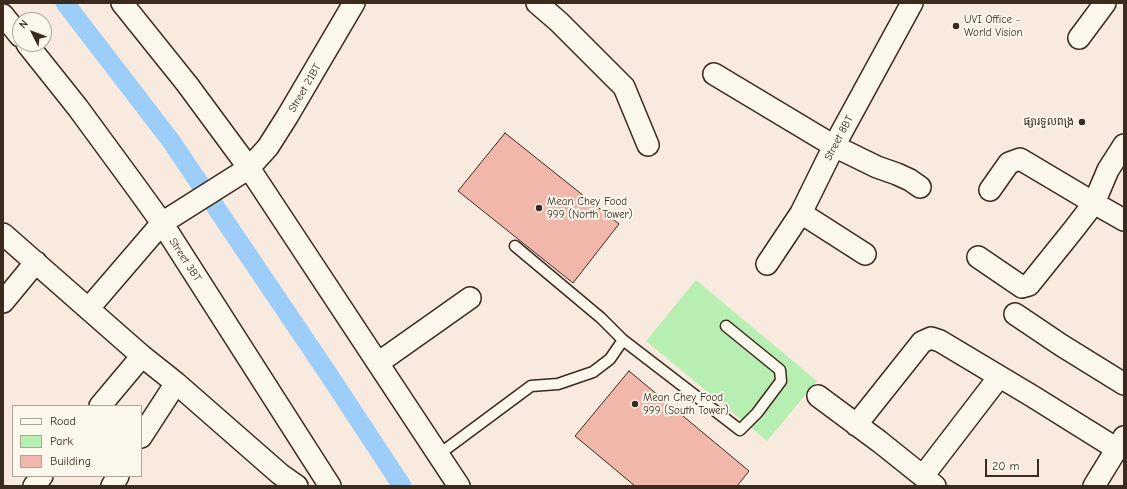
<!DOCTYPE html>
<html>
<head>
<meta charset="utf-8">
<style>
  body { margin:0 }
  #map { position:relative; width:1127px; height:489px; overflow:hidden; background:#f9eadf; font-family:"Comic Neue",sans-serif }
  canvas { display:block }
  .frame { position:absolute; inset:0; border:4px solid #3b2a1e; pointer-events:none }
  .legend { position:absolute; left:12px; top:405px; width:130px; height:72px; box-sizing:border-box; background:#fbf7ec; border:1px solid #aea59a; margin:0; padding:5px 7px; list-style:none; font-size:12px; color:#3b2a1e }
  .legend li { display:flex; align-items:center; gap:8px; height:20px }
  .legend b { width:20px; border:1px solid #aea59a }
  .north { position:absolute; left:12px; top:12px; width:40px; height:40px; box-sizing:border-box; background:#fbf7ec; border:1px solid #aea59a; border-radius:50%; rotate:312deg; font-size:11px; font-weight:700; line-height:16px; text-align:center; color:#3b2a1e }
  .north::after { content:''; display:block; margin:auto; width:14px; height:18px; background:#3b2a1e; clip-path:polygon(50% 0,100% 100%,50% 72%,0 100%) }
  .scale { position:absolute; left:985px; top:459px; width:54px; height:18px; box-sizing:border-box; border:2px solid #3b2a1e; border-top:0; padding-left:5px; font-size:12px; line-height:14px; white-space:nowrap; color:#3b2a1e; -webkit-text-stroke:3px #fbf7ec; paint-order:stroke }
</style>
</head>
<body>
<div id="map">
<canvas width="1127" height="489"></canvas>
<div class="frame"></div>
<ul class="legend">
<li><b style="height:5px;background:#fbf7ec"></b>Road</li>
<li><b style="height:11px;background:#b7efb3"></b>Park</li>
<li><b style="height:11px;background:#f1b7aa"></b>Building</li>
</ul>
<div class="north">N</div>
<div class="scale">20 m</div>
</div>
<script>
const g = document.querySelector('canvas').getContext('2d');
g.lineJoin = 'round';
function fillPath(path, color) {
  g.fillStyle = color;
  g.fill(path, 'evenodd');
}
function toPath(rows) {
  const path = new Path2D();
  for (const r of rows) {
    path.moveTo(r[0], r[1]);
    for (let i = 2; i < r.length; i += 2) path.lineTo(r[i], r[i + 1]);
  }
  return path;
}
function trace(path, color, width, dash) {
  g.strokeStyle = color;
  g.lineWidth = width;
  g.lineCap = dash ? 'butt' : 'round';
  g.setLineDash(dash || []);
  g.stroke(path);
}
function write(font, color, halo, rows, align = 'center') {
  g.font = font + ' "Comic Neue","Noto Sans Khmer",sans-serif';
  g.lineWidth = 4;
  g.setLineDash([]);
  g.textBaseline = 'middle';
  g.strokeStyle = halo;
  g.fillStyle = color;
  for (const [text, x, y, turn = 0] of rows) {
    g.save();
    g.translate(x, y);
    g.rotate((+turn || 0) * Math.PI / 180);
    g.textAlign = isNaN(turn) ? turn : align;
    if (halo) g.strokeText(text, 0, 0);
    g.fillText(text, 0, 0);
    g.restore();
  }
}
fillPath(toPath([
  [696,280,817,381,767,441,646,341]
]), '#b7efb3');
trace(toPath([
  [65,3,171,141,327,372,402,486]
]), '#9dcdf9', 19);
const building = toPath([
  [505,133,619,224,573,283,458,191,505,133],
  [629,371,749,471,737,486,635,486,575,436,629,371]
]);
fillPath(building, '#f1b7aa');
trace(building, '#3b2a1e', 1);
const service = toPath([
  [623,340,740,430,757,413,781,381,780,370,726,326],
  [438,455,531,386,558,384,593,372,610,359,623,340,601,318,515,246]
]);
const minor = toPath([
  [122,3,187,84,249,168,459,486],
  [537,3,559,22,624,87,648,145],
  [3,15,20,36],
  [1079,38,1105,3],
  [27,44,78,108,136,187,162,223,330,486],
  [714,74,834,146,877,167,897,174,910,180,920,187],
  [990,190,1009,163,1020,159,1094,203,1124,220],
  [801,213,865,254],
  [3,234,142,356,176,383,280,474,297,486],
  [978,257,1022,287,1029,285,1074,229,1094,203,1108,170,1124,145],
  [767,264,801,213,834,146,912,3],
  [3,302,36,262],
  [89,308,162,223,249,168,268,147,287,117,354,3],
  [1015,314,1061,345,1124,384],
  [378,363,470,298],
  [818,396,880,442,935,486],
  [100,406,142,356],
  [856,425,922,342,931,338,940,341,1032,396,1117,449],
  [141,437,176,383],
  [923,476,999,377],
  [34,486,42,476],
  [112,486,118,476],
  [1094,486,1124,437]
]);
trace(service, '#3b2a1e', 13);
trace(minor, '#3b2a1e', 24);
trace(service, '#fbf7ec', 10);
trace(minor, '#fbf7ec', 21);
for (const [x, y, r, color] of [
  [956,26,4,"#3b2a1e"],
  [1082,122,4,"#3b2a1e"],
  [539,208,4,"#3b2a1e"],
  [635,404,4,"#3b2a1e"]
]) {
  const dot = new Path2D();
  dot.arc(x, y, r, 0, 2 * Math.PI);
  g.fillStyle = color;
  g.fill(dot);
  trace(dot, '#fbf7ec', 1.5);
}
write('11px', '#3b2a1e', '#fbf7ec', [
  ["UVI Office -",964,20],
  ["World Vision",964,33],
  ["ផ្សារទួលពង្រ",1074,122,"right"],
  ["Mean Chey Food",547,202],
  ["999 (North Tower)",547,215],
  ["Mean Chey Food",643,398],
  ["999 (South Tower)",643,411]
], 'left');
write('11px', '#3b2a1e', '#fbf7ec', [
  ["Street 21BT",305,88,-60],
  ["Street 8BT",839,138,-62],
  ["Street 3BT",185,260,57]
]);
</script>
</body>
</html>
